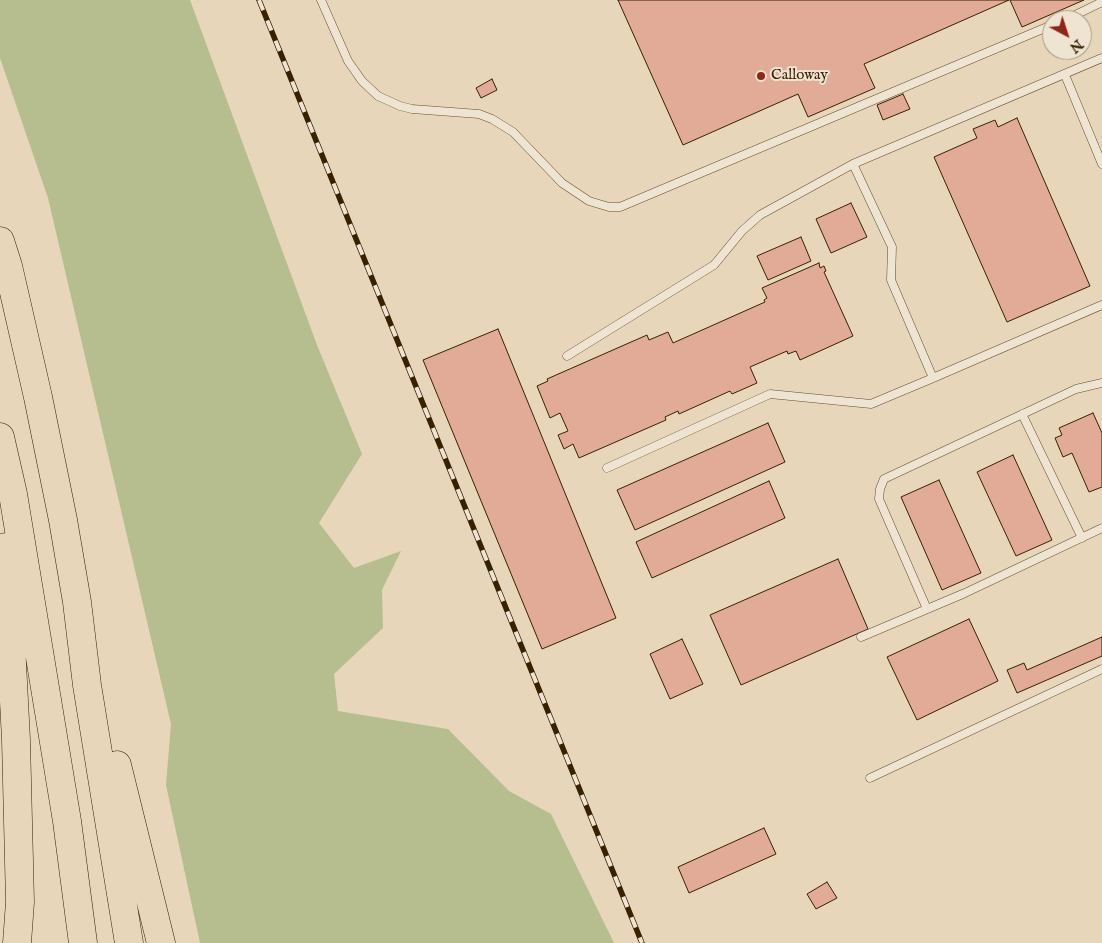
<!DOCTYPE html>
<html>
<head>
<meta charset="utf-8">
<style>
  body { margin:0 }
  #map { position:relative; width:1102px; height:943px; overflow:hidden; background:#e7d6ba; font-family:"IM FELL English",serif }
  canvas { display:block }
  .north { position:absolute; left:1042px; top:10px; width:50px; height:50px; box-sizing:border-box; background:#efe4d2; border:1px solid #a5967e; border-radius:50%; rotate:140deg; font-size:14px; font-weight:700; line-height:20px; text-align:center; color:#372101 }
  .north::after { content:''; display:block; margin:auto; width:18px; height:22px; background:#8f2418; clip-path:polygon(50% 0,100% 100%,50% 72%,0 100%) }
</style>
</head>
<body>
<div id="map">
<canvas width="1102" height="943"></canvas>
<div class="north">N</div>
</div>
<script>
const g = document.querySelector('canvas').getContext('2d');
g.lineJoin = 'round';
function fillPath(path, color) {
  g.fillStyle = color;
  g.fill(path, 'evenodd');
}
function toPath(rows) {
  const path = new Path2D();
  for (const r of rows) {
    path.moveTo(r[0], r[1]);
    for (let i = 2; i < r.length; i += 2) path.lineTo(r[i], r[i + 1]);
  }
  return path;
}
function trace(path, color, width, dash) {
  g.strokeStyle = color;
  g.lineWidth = width;
  g.lineCap = dash ? 'butt' : 'round';
  g.setLineDash(dash || []);
  g.stroke(path);
}
function write(font, color, halo, rows, align = 'center') {
  g.font = font + ' "IM FELL English",serif';
  g.lineWidth = 4;
  g.setLineDash([]);
  g.textBaseline = 'middle';
  g.strokeStyle = halo;
  g.fillStyle = color;
  for (const [text, x, y, turn = 0] of rows) {
    g.save();
    g.translate(x, y);
    g.rotate((+turn || 0) * Math.PI / 180);
    g.textAlign = isNaN(turn) ? turn : align;
    if (halo) g.strokeText(text, 0, 0);
    g.fillText(text, 0, 0);
    g.restore();
  }
}
fillPath(toPath([
  [0,0,190,0,317,345,362,454,319,523,354,568,401,551,382,590,383,628,334,674,338,711,448,729,509,791,551,814,614,943,200,943,166,785,171,724,48,198,0,58]
]), '#b6be90');
const building = toPath([
  [618,0,1009,0,864,64,875,88,808,117,798,94,683,145,618,0],
  [1010,0,1084,0,1022,27,1010,0],
  [492,79,497,90,481,98,476,88,492,79],
  [903,94,910,109,883,120,877,105,903,94],
  [1017,118,1090,286,1007,322,934,157,977,138,973,129,995,120,998,127,1017,118],
  [851,203,867,237,831,253,816,219,851,203],
  [801,237,811,261,768,280,757,256,801,237],
  [819,263,820,268,824,266,826,271,824,272,853,336,800,360,796,351,788,354,787,351,750,367,757,383,732,394,730,391,679,414,678,411,665,417,666,420,579,458,573,444,564,449,558,435,568,431,560,413,550,418,537,386,548,381,547,379,647,335,649,340,668,332,673,343,765,302,764,300,767,298,762,288,819,263],
  [498,329,616,618,542,649,423,360,498,329],
  [1093,413,1102,433,1102,487,1089,492,1072,453,1063,457,1055,438,1062,435,1059,428,1093,413],
  [768,423,785,462,635,530,617,490,768,423],
  [1013,455,1052,540,1016,556,977,472,1013,455],
  [939,480,981,573,942,590,901,497,939,480],
  [769,481,785,518,652,578,636,542,769,481],
  [838,559,868,629,741,685,710,615,838,559],
  [969,619,998,681,917,720,887,657,969,619],
  [1102,637,1102,656,1017,693,1007,670,1024,663,1027,670,1102,637],
  [682,639,703,684,670,699,650,654,682,639],
  [764,828,776,854,689,893,678,867,764,828],
  [827,882,837,898,816,909,807,894,827,882]
]);
fillPath(building, '#e1ab97');
trace(building, '#372101', 1);
const lane = toPath([
  [321,0,348,61,362,81,378,96,400,106,412,109,479,114,492,119,513,132,562,183,589,201,609,207,620,207,1052,25],
  [1065,20,1102,2],
  [1065,75,1102,164],
  [853,164,1102,58],
  [567,356,714,265,742,231,760,215,853,164,892,247,891,280,933,378,1102,305],
  [1022,414,1082,538],
  [607,468,770,394,871,404,933,378],
  [927,609,879,499,880,489,884,479,1076,389,1102,383],
  [861,637,965,593,1102,528],
  [870,778,1102,669]
]);
const highway = toPath([
  [0,241,8,266,38,397,63,520,77,602,87,685,129,943],
  [0,437,13,494,67,821,83,943],
  [6,547,16,740,20,902,17,943],
  [117,765,161,943]
]);
trace(lane, '#634e2f', 9);
trace(highway, '#372101', 29);
trace(lane, '#efe4d2', 8);
trace(highway, '#e7d6ba', 28);
const rail = toPath([
  [259,0,642,943]
]);
trace(rail, '#372101', 5.5);
trace(rail, '#efe4d2', 4, [11]);
for (const [x, y, r, color] of [
  [761,76,5,"#8f2418"]
]) {
  const dot = new Path2D();
  dot.arc(x, y, r, 0, 2 * Math.PI);
  g.fillStyle = color;
  g.fill(dot);
  trace(dot, '#efe4d2', 2);
}
write('15px', '#372101', '#efe4d2', [
  ["Calloway",771,76]
], 'left');
</script>
</body>
</html>
